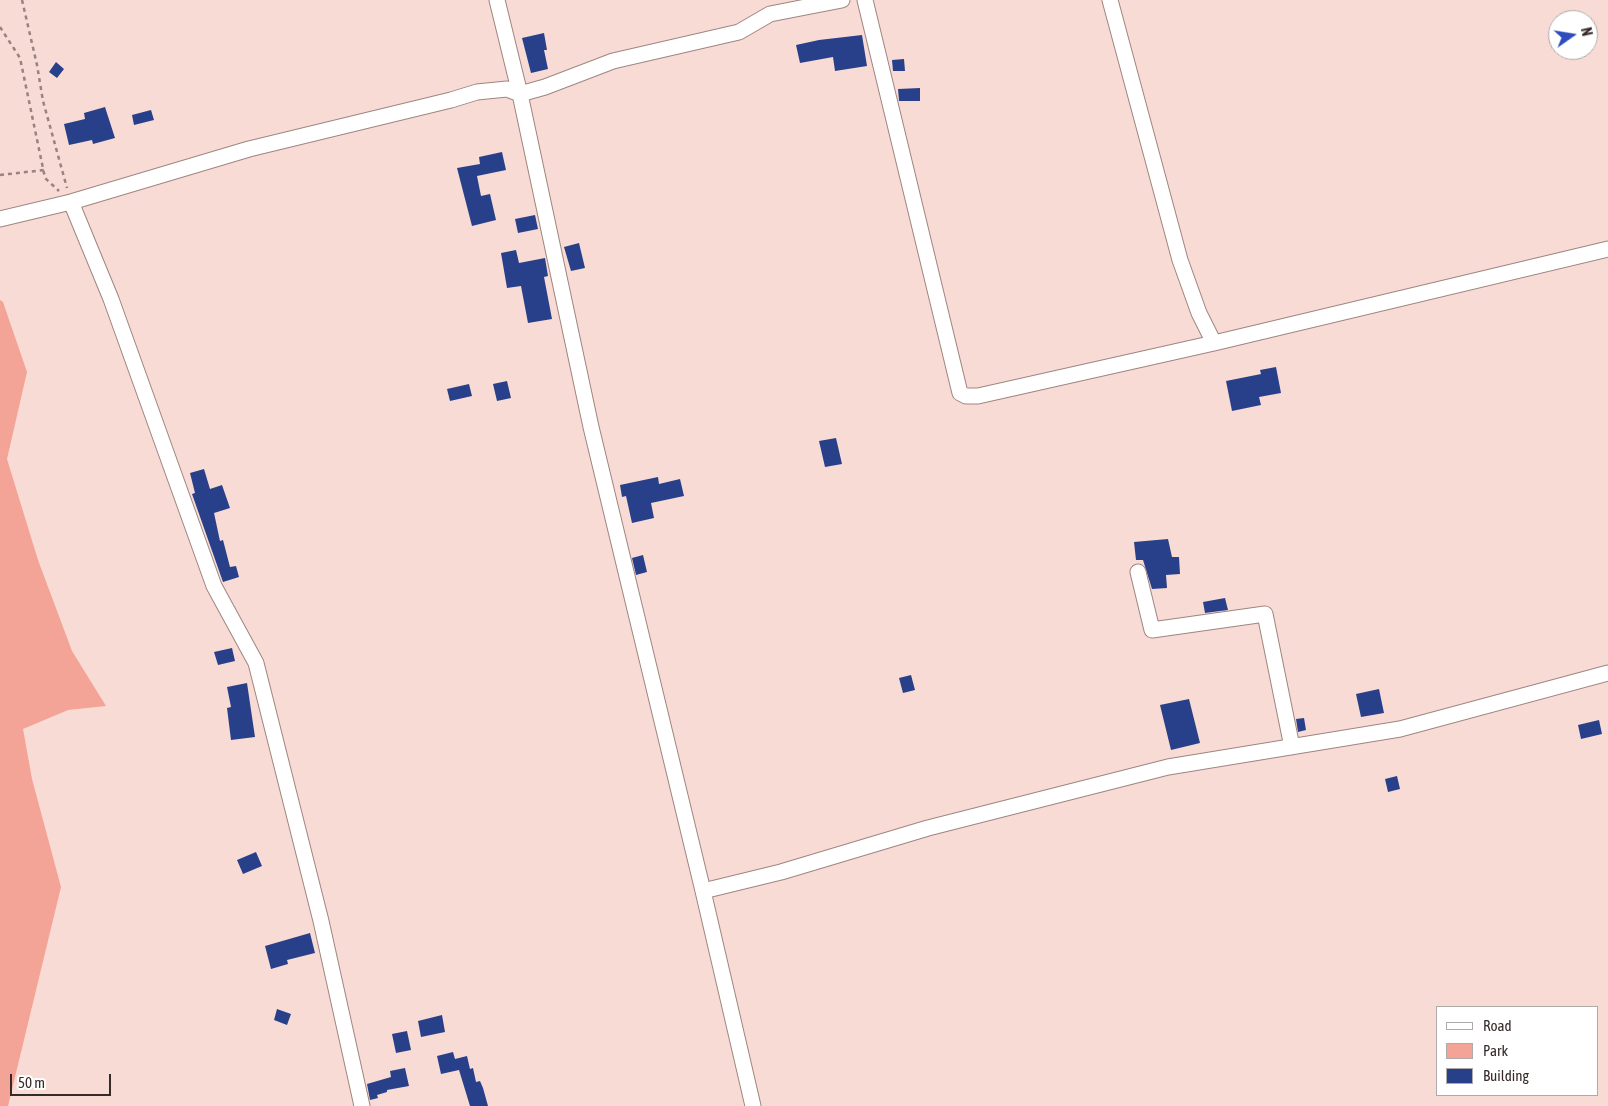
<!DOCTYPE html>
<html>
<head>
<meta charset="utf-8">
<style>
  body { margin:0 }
  #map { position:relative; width:1608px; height:1106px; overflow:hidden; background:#f8dbd5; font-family:"Asap Condensed",sans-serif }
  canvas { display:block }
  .legend { position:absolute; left:1436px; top:1006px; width:162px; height:90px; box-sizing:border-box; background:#fff; border:1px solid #aeaaa9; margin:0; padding:6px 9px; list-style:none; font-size:15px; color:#352a28 }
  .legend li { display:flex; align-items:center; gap:10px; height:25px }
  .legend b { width:25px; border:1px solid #aeaaa9 }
  .north { position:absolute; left:1548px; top:10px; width:50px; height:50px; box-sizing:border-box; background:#fff; border:1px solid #aeaaa9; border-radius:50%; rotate:77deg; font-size:14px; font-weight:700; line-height:20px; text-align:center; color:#352a28 }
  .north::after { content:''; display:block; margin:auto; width:18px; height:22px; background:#2e4cbd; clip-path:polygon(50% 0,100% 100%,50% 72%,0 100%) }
  .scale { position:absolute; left:10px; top:1074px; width:101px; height:22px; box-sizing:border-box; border:2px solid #352a28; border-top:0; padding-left:6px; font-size:15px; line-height:18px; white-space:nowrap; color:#352a28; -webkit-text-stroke:4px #fff; paint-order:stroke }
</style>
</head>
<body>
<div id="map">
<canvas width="1608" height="1106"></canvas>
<ul class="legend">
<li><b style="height:6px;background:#fff"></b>Road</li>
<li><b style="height:14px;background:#f3a497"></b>Park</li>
<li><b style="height:14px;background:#284089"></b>Building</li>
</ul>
<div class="north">N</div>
<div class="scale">50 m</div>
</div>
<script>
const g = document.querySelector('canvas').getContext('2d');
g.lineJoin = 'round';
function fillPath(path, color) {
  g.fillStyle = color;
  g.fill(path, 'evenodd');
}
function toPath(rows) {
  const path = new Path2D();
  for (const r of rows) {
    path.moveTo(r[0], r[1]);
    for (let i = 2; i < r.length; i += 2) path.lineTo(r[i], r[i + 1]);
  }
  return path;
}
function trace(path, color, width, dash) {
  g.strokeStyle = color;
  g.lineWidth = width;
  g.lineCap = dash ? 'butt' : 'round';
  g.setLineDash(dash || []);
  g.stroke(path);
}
fillPath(toPath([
  [0,300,3,302,27,372,7,459,38,560,72,651,106,706,68,710,23,729,32,779,61,887,8,1106,0,1106]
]), '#f3a497');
fillPath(toPath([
  [544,33,547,50,544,50,548,69,531,73,522,38],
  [862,35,867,66,835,71,833,57,800,63,796,45,819,40],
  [904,59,905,71,893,71,892,60],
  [56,62,64,69,57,78,49,72],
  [920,88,920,101,899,101,898,89],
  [105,107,115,138,93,144,92,140,69,145,64,124,85,119,84,113],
  [151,110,154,120,134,125,132,115],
  [502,152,506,170,477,176,481,196,490,194,496,220,472,226,457,168,480,164,479,157],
  [535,215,538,229,518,233,515,219],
  [579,243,585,268,571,271,564,247],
  [516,250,519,263,545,258,548,276,544,277,552,319,528,323,521,286,507,288,501,253],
  [1276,367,1281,393,1259,397,1261,405,1232,411,1226,381,1261,374,1260,370],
  [507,381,511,398,497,401,493,384],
  [469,384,472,396,450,401,447,389],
  [836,438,842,464,825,467,819,441],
  [204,469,210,489,222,485,230,508,214,513,220,541,223,540,230,567,236,566,239,577,223,582,192,494,195,493,190,473],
  [658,477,659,484,680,479,684,496,651,503,654,518,632,523,626,496,622,497,620,485],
  [1168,539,1172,557,1179,557,1180,574,1166,575,1167,588,1152,589,1143,560,1136,560,1134,542],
  [643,555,647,572,636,575,632,558],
  [1225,598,1228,610,1205,613,1203,602],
  [232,648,235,661,218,665,214,652],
  [911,675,915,690,903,693,899,678],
  [247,683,255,737,231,740,227,708,231,707,227,687],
  [1379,689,1384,713,1361,717,1356,694],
  [1189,699,1200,743,1171,750,1160,705],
  [1304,718,1306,730,1298,732,1296,719],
  [1599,720,1602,734,1581,739,1578,725],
  [1397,776,1400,789,1388,792,1385,779],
  [256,852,262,866,243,874,237,860],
  [310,933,315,953,287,960,288,964,271,969,265,946],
  [277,1009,291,1014,287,1025,274,1020],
  [442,1015,445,1032,421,1037,418,1021],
  [407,1031,411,1050,396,1053,392,1034],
  [453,1052,455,1059,467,1056,470,1069,473,1068,476,1082,480,1081,483,1088,488,1106,470,1106,459,1070,441,1074,437,1056],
  [405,1068,409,1086,387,1090,387,1092,377,1095,378,1098,370,1100,367,1084,391,1077,390,1071]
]), '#284089');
const minor = toPath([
  [497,0,520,94,591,427,703,891,753,1106],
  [865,0,960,393,966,396,978,396,1214,343],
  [1110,0,1180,260,1199,313,1214,343,1608,249],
  [71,202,111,299,214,586,256,663,321,921,362,1106],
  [0,219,71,202,249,149,451,100,477,92,507,89,520,94,545,87,613,61,739,32,770,14,842,0],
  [1138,572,1152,630,1265,614,1292,747],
  [703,891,781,872,928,828,1168,767,1400,729,1608,673]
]);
trace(minor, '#9f8580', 17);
trace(toPath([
  [22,0,37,65,43,101,67,188],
  [0,27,20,58,45,178,59,191],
  [0,175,44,170]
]), '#98837f', 2.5, [4, 4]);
trace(minor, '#fff', 15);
</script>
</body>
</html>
